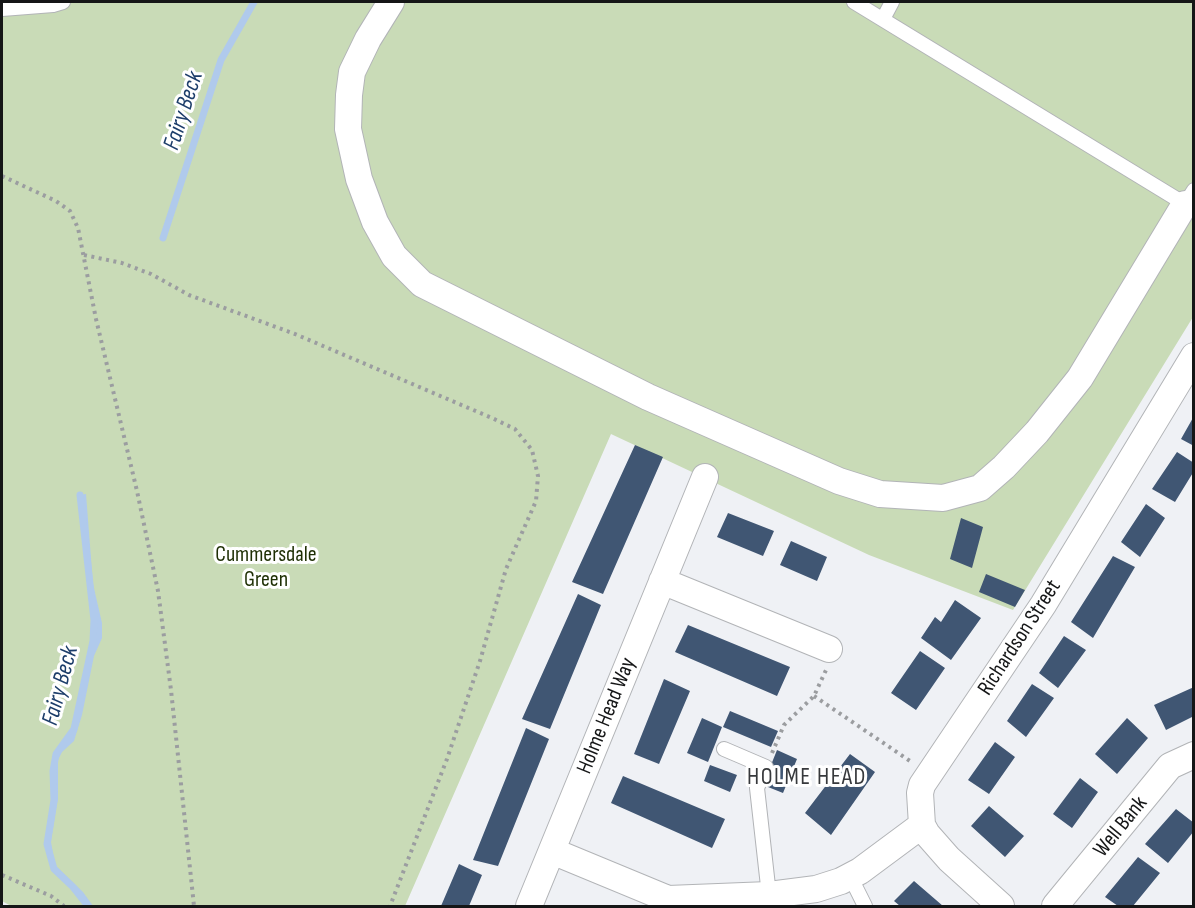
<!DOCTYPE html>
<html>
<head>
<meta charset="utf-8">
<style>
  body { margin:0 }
  #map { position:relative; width:1195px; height:908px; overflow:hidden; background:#eff1f5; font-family:"Sofia Sans Condensed",sans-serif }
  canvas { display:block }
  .frame { position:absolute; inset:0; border:3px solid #151617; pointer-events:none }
</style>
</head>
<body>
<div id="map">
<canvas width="1195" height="908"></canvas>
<div class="frame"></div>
</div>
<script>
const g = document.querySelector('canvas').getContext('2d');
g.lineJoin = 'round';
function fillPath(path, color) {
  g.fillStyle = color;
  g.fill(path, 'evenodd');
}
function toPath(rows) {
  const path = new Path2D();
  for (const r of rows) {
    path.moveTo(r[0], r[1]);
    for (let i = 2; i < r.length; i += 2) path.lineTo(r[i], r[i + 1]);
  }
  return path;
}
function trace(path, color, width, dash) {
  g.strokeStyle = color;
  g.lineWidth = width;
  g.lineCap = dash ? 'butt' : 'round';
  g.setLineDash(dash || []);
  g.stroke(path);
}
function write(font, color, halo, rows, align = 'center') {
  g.font = font + ' "Sofia Sans Condensed",sans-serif';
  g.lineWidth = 6;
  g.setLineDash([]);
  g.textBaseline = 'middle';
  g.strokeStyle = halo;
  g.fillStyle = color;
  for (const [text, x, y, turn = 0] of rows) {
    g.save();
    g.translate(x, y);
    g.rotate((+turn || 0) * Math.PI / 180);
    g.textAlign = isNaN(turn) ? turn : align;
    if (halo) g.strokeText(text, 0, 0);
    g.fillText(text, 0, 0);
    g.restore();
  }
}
fillPath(toPath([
  [2,2,1193,2,1193,317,1013,610,869,555,611,434,405,906,11,906,2,901]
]), '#c9dbb7');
fillPath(toPath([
  [86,494,93,584,102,623,102,638,94,656,82,715,74,741,62,752,58,760,58,799,51,842,55,865,83,892,93,906,88,906,73,887,54,869,47,844,54,800,53,771,56,754,74,729,93,641,94,620,80,495]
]), '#b0caec');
trace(toPath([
  [163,238,221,60,254,2],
  [80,495,94,620,93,641,74,729,56,754,53,771,54,800,47,844,54,869,73,887,88,906]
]), '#b0caec', 7);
fillPath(toPath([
  [1194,416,1194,446,1181,439],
  [635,445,663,457,603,594,572,582],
  [1177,452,1194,463,1194,471,1175,502,1152,489],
  [1146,504,1165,518,1140,557,1121,542],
  [728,513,774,531,763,556,717,537],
  [961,518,983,527,972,568,950,559],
  [791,541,827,557,817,581,780,565],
  [1113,556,1135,567,1093,638,1071,622],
  [986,574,1025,590,1015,607,979,592],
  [578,594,601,605,550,729,522,719],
  [955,600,981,618,951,660,921,638,935,617,941,622],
  [688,625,790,667,777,696,675,652],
  [1064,636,1086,650,1058,688,1039,673],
  [920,651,945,668,916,710,891,693],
  [664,679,690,691,659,764,634,754],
  [1032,684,1054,698,1026,737,1007,721],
  [1194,687,1194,716,1166,730,1154,705],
  [730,711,778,731,771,747,723,727],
  [702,718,722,727,708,762,687,753],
  [1127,718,1148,738,1117,774,1095,754],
  [526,728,549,739,498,866,473,860],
  [995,742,1015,757,989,794,968,780],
  [777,750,797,759,783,793,763,785],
  [850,754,875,772,831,835,805,813],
  [710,765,737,775,730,792,704,781],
  [623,776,725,819,712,848,611,803],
  [1080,778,1098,792,1072,828,1053,814],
  [989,806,1024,836,1005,857,971,826],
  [1176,809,1194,823,1194,831,1168,863,1145,844],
  [1138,857,1160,873,1133,906,1118,906,1105,897],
  [459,864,482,875,469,906,441,906],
  [914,881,943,906,900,906,894,901]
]), '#405673');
const lane = toPath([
  [854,2,1185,204,1194,190],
  [2,9,53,5,63,2],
  [883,19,892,2],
  [724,749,766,767,757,788,769,895],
  [850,876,865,906]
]);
const street = toPath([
  [391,2,368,39,352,72,349,95,348,129,359,179,375,222,394,256,422,284,648,397,839,481,880,494,943,498,980,488,1004,467,1037,432,1080,378,1185,204],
  [662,581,829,649],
  [552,851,668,899,769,895,816,889,841,881,860,871,922,825],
  [529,906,705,477],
  [1001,906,949,859,927,834,922,825,920,793,922,785,1043,605,1194,356],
  [1055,906,1170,766,1194,755]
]);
trace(lane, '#b2b4b7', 16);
trace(street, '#b2b4b7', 28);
trace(toPath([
  [2,176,56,201,70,211,78,228,96,319,137,491,158,591,171,690,194,906],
  [84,255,122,263,151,274,189,295,295,334,492,418,515,429,532,450,538,476,536,501,506,569,480,661,447,759,390,906],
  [814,696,910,761],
  [772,753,784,725,814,696,826,670],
  [2,875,51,896,64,906]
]), '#9b9da0', 4, [3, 4.5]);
trace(lane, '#fff', 14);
trace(street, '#fff', 26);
write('22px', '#1e2f04', '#fff', [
  ["Cummersdale",266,555],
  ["Green",266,580]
]);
write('22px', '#151617', '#fff', [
  ["Richardson Street",1020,638,-57],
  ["Holme Head Way",607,716,-68],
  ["Well Bank",1121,827,-51]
]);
write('italic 24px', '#1d3e6a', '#fff', [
  ["Fairy Beck",184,111,-72],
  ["Fairy Beck",61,686,-75]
]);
g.letterSpacing = '1.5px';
write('24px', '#37393c', '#fff', [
  ["HOLME HEAD",807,778]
]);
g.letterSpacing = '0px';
</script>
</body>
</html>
